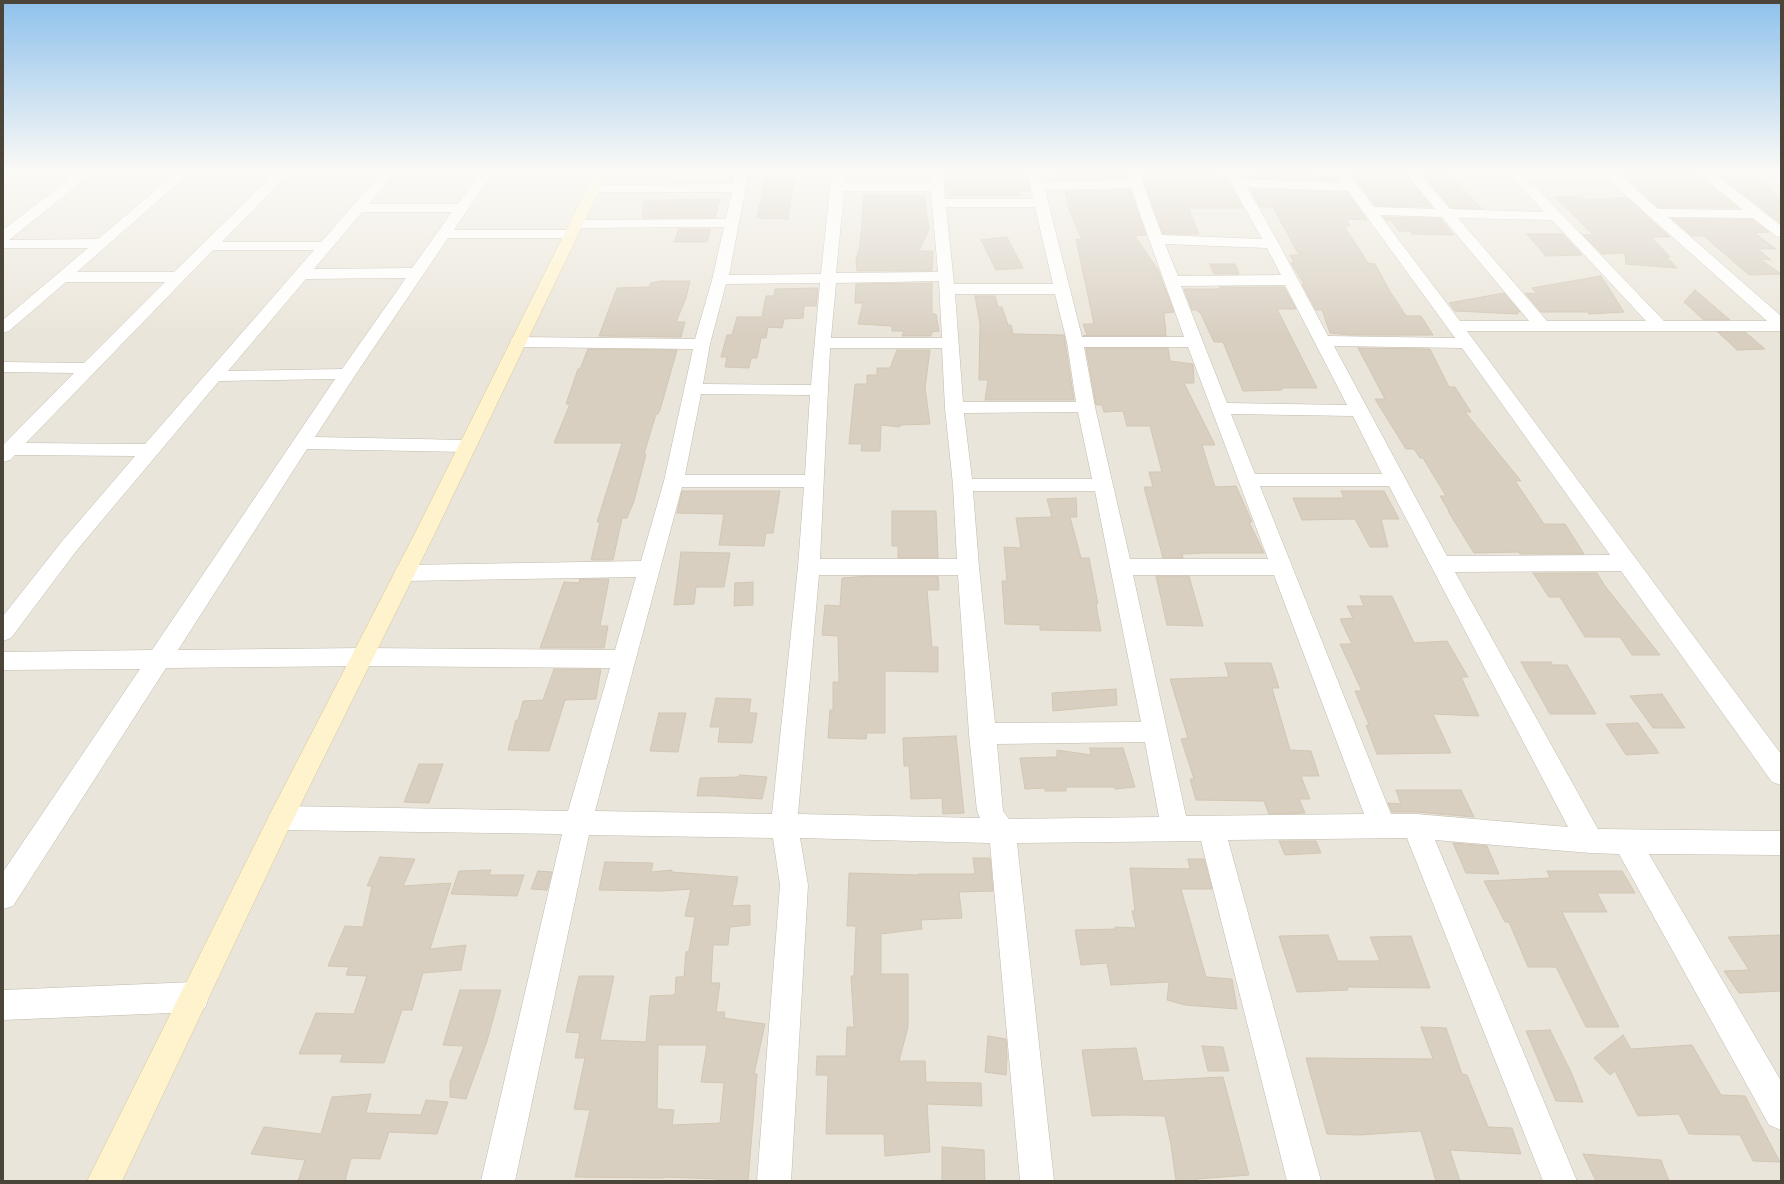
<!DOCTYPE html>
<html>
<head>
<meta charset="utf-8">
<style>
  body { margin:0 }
  #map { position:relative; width:1784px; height:1184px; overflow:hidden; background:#f6f3ec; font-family:Signika,sans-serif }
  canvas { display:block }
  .frame { position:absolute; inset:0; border:4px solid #4b4439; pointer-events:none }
</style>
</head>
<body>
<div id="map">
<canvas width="1784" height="1184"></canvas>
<div class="frame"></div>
</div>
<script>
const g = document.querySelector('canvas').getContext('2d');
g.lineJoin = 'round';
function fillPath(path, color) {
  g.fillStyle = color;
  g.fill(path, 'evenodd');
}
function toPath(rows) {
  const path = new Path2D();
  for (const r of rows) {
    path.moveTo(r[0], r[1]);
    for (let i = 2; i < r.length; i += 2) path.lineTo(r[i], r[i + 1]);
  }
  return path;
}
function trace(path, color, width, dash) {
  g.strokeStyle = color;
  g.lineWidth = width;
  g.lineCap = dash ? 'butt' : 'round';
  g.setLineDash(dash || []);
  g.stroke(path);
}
fillPath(toPath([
  [3,170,1781,170,1781,1181,3,1181]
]), '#eae5da');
const building = toPath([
  [945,170,1026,170,1030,191,1020,192,1021,195,950,196,946,189,945,170],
  [1060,170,1091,170,1092,173,1124,173,1126,179,1062,180,1060,170],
  [1148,170,1211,170,1214,175,1225,176,1243,208,1188,208,1199,234,1163,234,1140,172,1149,172,1148,170],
  [1257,170,1305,170,1308,176,1336,176,1339,181,1243,178,1242,176,1260,177,1257,170],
  [1389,170,1403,170,1432,207,1375,206,1353,176,1355,176,1351,171,1389,170],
  [1419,170,1444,170,1482,209,1451,208,1419,170],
  [1617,170,1687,170,1692,175,1698,175,1739,208,1659,208,1617,170],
  [1719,175,1750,175,1781,198,1781,224,1719,175],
  [766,177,794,178,788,219,757,218,766,177],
  [1250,189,1347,192,1367,220,1346,219,1350,226,1344,226,1368,263,1375,264,1389,290,1406,316,1421,316,1433,335,1351,335,1330,333,1322,310,1316,310,1302,284,1304,284,1291,263,1294,263,1290,255,1299,255,1273,207,1260,207,1250,189],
  [1130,190,1146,235,1135,236,1158,270,1174,312,1164,313,1166,336,1083,336,1087,335,1083,324,1094,324,1076,239,1082,240,1069,209,1065,191,1130,190],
  [864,195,924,196,929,229,919,251,933,251,932,271,857,271,856,259,860,247,864,195],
  [1555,197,1581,197,1585,200,1626,197,1670,237,1651,237,1670,257,1666,256,1677,268,1626,264,1625,253,1602,254,1583,235,1593,235,1555,197],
  [699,199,720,199,715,218,642,218,644,201,699,199],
  [1383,217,1440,218,1454,235,1412,234,1410,231,1399,231,1391,220,1386,220,1383,217],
  [1672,219,1752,219,1769,232,1755,233,1776,249,1758,249,1771,260,1760,259,1781,274,1749,275,1704,236,1692,236,1672,219],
  [679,229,711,229,707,242,674,242,679,229],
  [1527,234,1563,234,1582,255,1546,256,1527,234],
  [1007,237,1023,268,996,270,981,240,1007,237],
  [1210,264,1235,264,1239,274,1214,274,1210,264],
  [1601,276,1624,312,1589,314,1587,312,1541,312,1525,293,1537,294,1532,288,1601,276],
  [661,281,690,281,686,298,676,322,685,322,681,337,599,336,617,288,650,287,651,283,661,281],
  [932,283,932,314,936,314,939,331,932,332,931,336,902,336,904,331,892,331,892,326,858,324,863,303,855,303,856,284,932,283],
  [1220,287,1284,287,1296,309,1277,309,1317,388,1281,388,1282,390,1243,391,1223,342,1214,342,1200,312,1198,312,1197,310,1192,310,1184,289,1221,289,1220,287],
  [818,288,816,306,804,306,803,318,784,319,782,328,768,327,766,338,761,338,757,358,751,358,749,368,725,367,727,357,721,357,727,335,732,335,737,317,762,317,766,296,774,296,775,289,818,288],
  [1695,290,1730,320,1704,320,1684,302,1695,290],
  [1504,293,1520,312,1517,312,1518,314,1455,311,1449,303,1504,293],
  [975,296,995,296,998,307,1002,307,1008,325,1011,325,1013,334,1064,335,1074,400,985,400,988,380,979,380,980,324,975,296],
  [1718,332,1745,332,1765,349,1737,350,1718,332],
  [1086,348,1168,348,1170,361,1193,364,1194,383,1184,383,1215,445,1202,445,1215,487,1236,486,1252,522,1249,522,1264,553,1203,553,1182,554,1183,558,1163,558,1144,487,1153,487,1149,472,1162,472,1150,426,1127,426,1123,411,1104,412,1102,405,1096,405,1086,348],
  [1358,348,1430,349,1449,387,1455,387,1471,412,1465,412,1521,481,1515,481,1544,524,1565,524,1584,554,1520,554,1518,552,1474,553,1448,511,1449,511,1440,496,1446,496,1423,458,1420,458,1414,449,1406,449,1375,399,1385,399,1358,348],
  [588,349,677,350,660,410,658,414,656,414,644,454,646,454,634,501,627,518,622,518,613,560,591,560,600,522,597,522,622,443,554,443,570,404,566,404,578,369,580,369,588,349],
  [897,350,930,350,925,388,930,424,900,425,900,427,881,425,880,451,861,451,862,444,849,444,855,384,867,384,867,375,877,375,877,368,890,368,897,350],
  [682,491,780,491,773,533,766,533,764,546,719,545,724,514,677,513,682,491],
  [1341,491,1384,491,1399,519,1381,519,1388,547,1370,547,1355,519,1302,520,1293,498,1344,498,1341,491],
  [1076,498,1077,517,1070,517,1081,558,1089,558,1098,604,1096,604,1101,631,1040,630,1040,625,1005,624,1002,581,1007,581,1004,547,1021,548,1016,518,1052,517,1047,499,1076,498],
  [892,511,936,511,938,558,898,558,898,546,892,546,892,511],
  [681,552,730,553,724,587,696,587,694,604,674,605,681,552],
  [1533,573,1597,573,1605,586,1660,655,1632,655,1620,637,1585,637,1560,597,1549,597,1533,573],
  [869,576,938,576,939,590,927,590,932,647,938,647,938,672,885,671,885,733,867,733,866,739,828,738,830,710,833,710,833,682,839,682,838,636,822,635,825,605,840,606,842,578,869,576],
  [1156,576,1189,576,1203,626,1167,625,1156,576],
  [580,579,609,579,600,626,608,626,604,648,540,648,564,582,579,583,580,579],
  [753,582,753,605,734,606,735,583,753,582],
  [1360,596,1392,596,1414,643,1447,641,1468,677,1461,677,1479,716,1433,714,1451,753,1377,754,1366,725,1369,725,1355,691,1362,691,1340,644,1352,644,1340,619,1353,618,1347,606,1364,606,1360,596],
  [1521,662,1551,662,1553,665,1567,665,1596,714,1550,714,1521,662],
  [1225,663,1271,663,1279,688,1272,688,1290,750,1311,751,1319,776,1301,776,1310,799,1299,799,1305,813,1269,814,1264,801,1196,800,1190,779,1194,779,1181,739,1188,738,1170,679,1229,677,1225,663],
  [554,669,601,669,596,699,565,700,549,751,508,750,516,720,518,720,523,701,543,700,554,669],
  [1116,689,1117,705,1053,711,1052,693,1116,689],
  [1662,694,1685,728,1653,728,1630,696,1662,694],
  [716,698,751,699,749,713,757,713,752,743,718,742,720,727,710,727,716,698],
  [659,713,686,713,678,752,650,751,659,713],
  [1638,723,1659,753,1626,755,1606,724,1638,723],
  [956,736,964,813,943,814,942,798,911,799,909,766,904,766,903,738,956,736],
  [1090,748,1123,748,1135,787,1115,789,1114,787,1066,787,1066,791,1045,791,1045,788,1025,789,1020,758,1057,757,1057,750,1091,755,1090,748],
  [419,764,443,764,429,803,404,802,419,764],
  [740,775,767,777,762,799,714,796,697,796,700,778,739,777,740,775],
  [1396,790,1461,790,1474,817,1416,812,1392,812,1388,803,1401,804,1396,790],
  [1279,841,1316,841,1321,853,1285,855,1279,841],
  [1453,843,1487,846,1499,874,1466,873,1453,843],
  [380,857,415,859,403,886,451,883,430,949,466,945,461,970,423,973,412,1010,402,1010,384,1063,340,1062,343,1054,299,1054,316,1013,354,1014,367,976,346,975,349,967,328,966,345,926,363,927,372,886,367,886,380,857],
  [973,858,990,858,993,891,959,892,962,918,921,920,922,929,881,934,881,974,908,974,908,1027,899,1061,925,1061,926,1082,981,1083,982,1106,927,1104,930,1152,885,1156,884,1134,826,1134,828,1075,816,1075,817,1056,846,1056,847,1027,854,1027,851,976,854,976,856,926,847,926,849,873,918,875,918,874,975,874,973,858],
  [1188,859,1204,859,1212,889,1181,889,1206,977,1232,979,1237,1009,1185,1005,1167,1000,1169,982,1111,985,1107,963,1081,965,1075,930,1116,929,1115,927,1136,928,1132,911,1135,911,1130,868,1190,869,1188,859],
  [605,862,653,863,651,872,672,870,672,872,738,877,732,906,750,905,750,925,730,927,728,945,713,945,711,983,720,983,716,1012,725,1012,724,1018,765,1024,754,1074,757,1074,748,1181,717,1181,718,1179,663,1177,663,1178,575,1177,590,1110,574,1109,585,1058,575,1058,580,1033,566,1032,579,976,614,976,600,1040,646,1042,650,996,675,995,676,977,684,977,686,952,689,951,695,917,685,916,691,889,662,891,599,890,605,862],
  [658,1045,707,1045,701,1082,724,1083,720,1123,672,1125,674,1110,657,1109,658,1045],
  [491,870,489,875,524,875,517,896,451,894,459,871,491,870],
  [538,871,552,872,547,890,531,889,538,871],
  [1547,871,1622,871,1635,893,1597,893,1607,912,1562,912,1601,992,1619,1027,1586,1027,1556,967,1528,967,1509,922,1505,922,1484,881,1550,878,1547,871],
  [1328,935,1338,961,1380,961,1370,937,1411,936,1430,988,1347,987,1348,990,1297,992,1279,936,1328,935],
  [1781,935,1781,991,1739,993,1724,971,1749,970,1728,937,1781,935],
  [460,990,501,990,487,1041,466,1099,450,1097,450,1082,464,1046,443,1045,460,990],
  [1421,1027,1446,1028,1462,1074,1467,1075,1488,1127,1512,1128,1521,1154,1450,1150,1460,1181,1436,1181,1421,1131,1359,1135,1327,1134,1306,1058,1433,1059,1421,1027],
  [1550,1030,1571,1072,1583,1102,1556,1101,1526,1031,1550,1030],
  [1623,1035,1631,1049,1692,1045,1721,1095,1745,1096,1780,1162,1753,1161,1740,1135,1689,1134,1679,1114,1638,1116,1615,1071,1610,1075,1594,1058,1623,1035],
  [988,1036,1006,1039,1007,1057,1006,1075,985,1072,988,1036],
  [1202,1046,1223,1047,1229,1071,1208,1071,1202,1046],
  [1136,1048,1143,1081,1223,1077,1249,1175,1196,1179,1197,1181,1176,1181,1171,1145,1165,1116,1125,1115,1092,1116,1082,1050,1136,1048],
  [371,1094,366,1113,421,1115,426,1100,448,1102,437,1134,389,1132,380,1159,351,1158,345,1181,298,1181,305,1160,251,1154,264,1127,321,1134,332,1097,371,1094],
  [942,1147,984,1150,985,1181,942,1181,942,1147],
  [1583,1154,1661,1160,1669,1181,1596,1181,1583,1154]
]);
fillPath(building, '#d8cfc1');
trace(building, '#d3c7b4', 1);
const street = toPath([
  [81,170,96,170,9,240,98,239,179,170,193,170,77,272,174,272,278,170,292,170,222,242,321,242,384,170,397,170,369,204,458,204,481,170,494,170,454,230,570,230,575,231,577,234,575,237,570,238,448,238,356,374,315,437,467,440,474,442,476,446,474,450,467,452,307,449,178,650,363,648,615,650,636,577,405,581,397,578,394,573,397,568,405,565,641,561,664,481,693,349,518,347,512,346,510,342,512,338,518,337,695,339,712,280,724,227,576,228,571,227,569,224,571,221,576,220,726,219,732,192,594,192,589,191,587,188,589,185,733,184,736,170,749,170,729,275,821,274,832,170,845,170,844,183,931,183,930,170,943,170,945,199,1033,199,1027,170,1040,170,1043,182,1128,180,1125,170,1138,170,1162,235,1262,239,1224,170,1237,170,1242,179,1342,183,1333,170,1346,170,1374,207,1435,209,1404,170,1417,170,1450,209,1544,212,1506,170,1614,170,1658,209,1743,210,1695,170,1710,170,1781,226,1781,237,1776,236,1753,218,1668,217,1781,316,1781,331,1467,331,1781,754,1781,785,1772,782,1621,571,1455,572,1598,829,1781,831,1781,855,1649,854,1781,1081,1781,1130,1769,1125,1619,854,1590,853,1435,840,1577,1181,1543,1181,1407,838,1228,840,1321,1181,1287,1181,1201,841,1017,843,1054,1181,1020,1181,990,843,800,838,808,885,791,1181,757,1181,780,885,773,838,589,835,515,1181,481,1181,562,834,281,830,272,826,268,818,272,810,281,806,568,811,610,668,363,666,166,668,13,906,3,909,3,872,140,669,3,670,3,652,152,650,335,379,219,381,77,550,11,638,3,641,3,616,63,540,135,456,15,455,10,460,3,462,3,445,74,373,3,372,3,362,84,363,165,282,66,282,9,331,3,333,3,320,88,248,3,248,3,230,81,170],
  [1607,178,1649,216,1767,321,1664,321,1528,179,1607,178],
  [1247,187,1348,191,1455,338,1328,336,1279,244,1247,187],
  [1131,188,1149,239,1184,337,1082,337,1045,190,1131,188],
  [844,191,931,191,938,272,836,273,844,191],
  [946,207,1035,207,1053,284,954,284,946,207],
  [362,212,452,212,412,268,314,269,362,212],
  [1380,215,1442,217,1529,321,1460,321,1380,215],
  [1458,218,1552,220,1646,321,1547,321,1458,218],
  [1165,244,1267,248,1281,275,1178,276,1165,244],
  [213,250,314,250,145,444,26,443,213,250],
  [406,278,342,369,228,371,306,279,406,278],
  [939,281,942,338,831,338,836,283,939,281],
  [820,283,811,385,703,384,710,344,726,284,820,283],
  [1285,285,1314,341,1347,405,1227,403,1181,286,1285,285],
  [955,294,1055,294,1067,342,1076,402,963,402,955,294],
  [1334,346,1462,348,1610,555,1447,556,1334,346],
  [1084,347,1188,347,1268,559,1130,559,1095,407,1084,347],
  [830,348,942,348,945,408,953,485,957,559,820,559,830,348],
  [701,394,810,395,805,475,685,475,701,394],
  [1078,412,1092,479,972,479,964,413,1078,412],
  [1231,414,1353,416,1382,474,1255,474,1231,414],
  [1260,486,1389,486,1568,827,1416,814,1391,814,1260,486],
  [682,487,804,487,798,567,772,814,595,811,682,487],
  [973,491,1095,491,1141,722,995,723,979,567,973,491],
  [819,575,958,575,969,734,977,811,980,818,798,814,819,575],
  [1133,575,1274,575,1364,814,1186,816,1133,575],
  [1145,742,1159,817,1009,819,1003,811,997,744,1145,742],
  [194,982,205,986,209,997,205,1008,194,1012,3,1020,3,990,194,982]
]);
const secondary = toPath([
  [596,170,609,170,436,531,290,826,122,1181,87,1181,272,810,416,531,596,170]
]);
trace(street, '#c2bbae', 1);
trace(secondary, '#d6c79b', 1);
fillPath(street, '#fff');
fillPath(secondary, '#fff3cd');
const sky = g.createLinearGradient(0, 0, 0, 336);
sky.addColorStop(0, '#8fc1ec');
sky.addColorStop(0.51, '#fbfaf6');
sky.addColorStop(1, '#fbfaf600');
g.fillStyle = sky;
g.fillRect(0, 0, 1784, 336);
</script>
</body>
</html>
